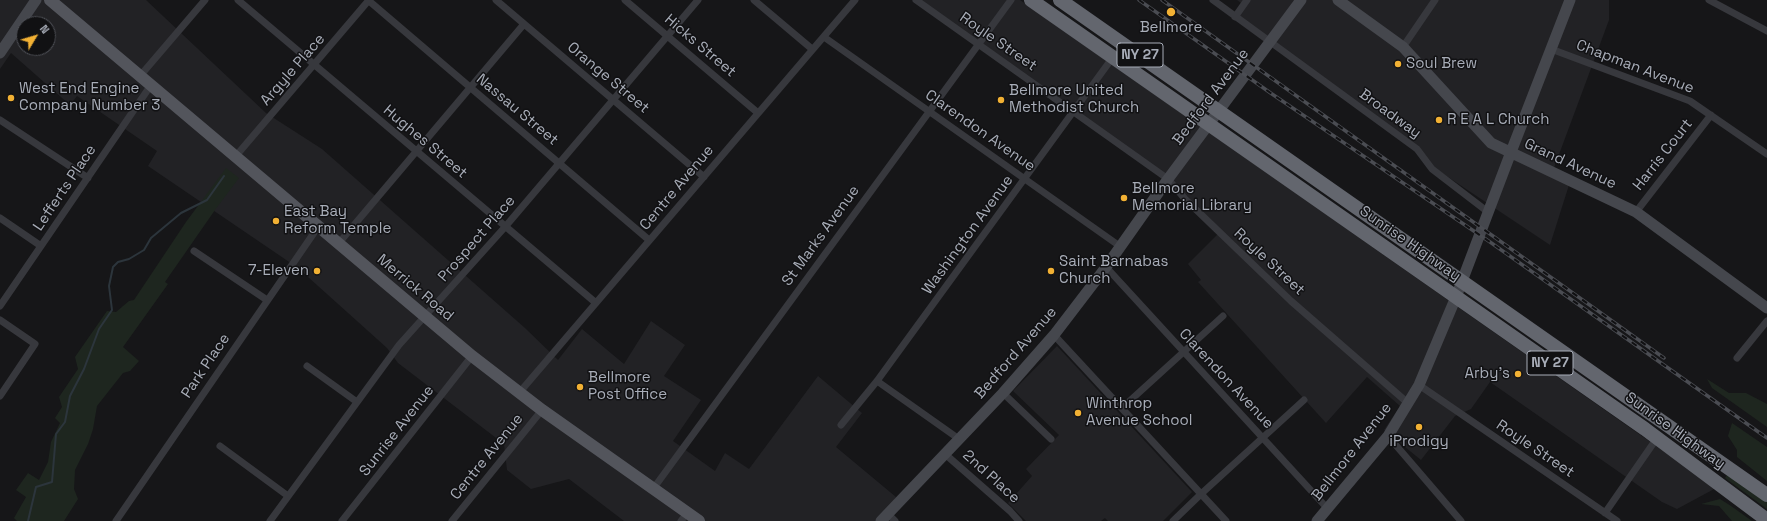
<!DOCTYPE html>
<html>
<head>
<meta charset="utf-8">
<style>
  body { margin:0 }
  #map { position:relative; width:1767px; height:521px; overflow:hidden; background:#161618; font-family:"Space Grotesk",sans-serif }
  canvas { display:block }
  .north { position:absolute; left:16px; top:16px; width:40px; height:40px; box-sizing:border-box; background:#111113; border:1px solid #4d4f55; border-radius:50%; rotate:52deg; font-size:11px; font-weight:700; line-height:16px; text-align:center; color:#a8adb8 }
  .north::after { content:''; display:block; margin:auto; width:14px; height:18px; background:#f2b134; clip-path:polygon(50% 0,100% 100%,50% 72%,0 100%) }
</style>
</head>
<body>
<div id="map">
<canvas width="1767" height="521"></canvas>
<div class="north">N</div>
</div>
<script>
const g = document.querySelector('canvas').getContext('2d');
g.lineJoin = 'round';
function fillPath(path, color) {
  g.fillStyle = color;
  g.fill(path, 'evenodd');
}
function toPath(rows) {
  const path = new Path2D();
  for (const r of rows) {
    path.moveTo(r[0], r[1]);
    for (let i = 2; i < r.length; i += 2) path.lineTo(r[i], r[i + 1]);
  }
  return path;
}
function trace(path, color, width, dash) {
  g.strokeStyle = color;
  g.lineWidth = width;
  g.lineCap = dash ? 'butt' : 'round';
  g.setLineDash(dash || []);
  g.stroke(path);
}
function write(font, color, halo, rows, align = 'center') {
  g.font = font + ' "Space Grotesk",sans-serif';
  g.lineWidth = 3;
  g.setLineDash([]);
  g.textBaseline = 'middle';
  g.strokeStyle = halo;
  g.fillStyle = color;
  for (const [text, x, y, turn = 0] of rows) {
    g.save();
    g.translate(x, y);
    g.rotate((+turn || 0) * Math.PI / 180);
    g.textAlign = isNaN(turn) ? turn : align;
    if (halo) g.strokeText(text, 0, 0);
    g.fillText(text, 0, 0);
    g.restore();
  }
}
fillPath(toPath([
  [0,0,146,0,266,113,322,149,525,328,558,360,582,329,624,364,651,321,685,345,664,376,701,400,673,441,715,471,725,453,749,469,818,376,862,413,836,447,896,497,885,521,624,521,569,479,531,489,507,470,504,444,398,363,387,348,298,268,148,166,157,151,77,96,70,105,11,53,0,69],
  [24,24,48,24,48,48,24,48],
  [916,0,1020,0,1716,488,1677,509,1662,502,1490,382,1471,409,1455,416,1421,460,1384,430,1400,406,1367,377,1326,423,1198,282,1201,280,1188,264,1218,234,1167,180],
  [1237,0,1609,0,1609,20,1551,176,1569,185,1550,245,1433,167,1420,150,1235,13,1241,3],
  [1057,346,1192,492,1163,521,1108,521,1105,518,1101,521,1026,521,1008,503,1032,476,1026,469,1059,435,1013,391]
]), '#222225');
fillPath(toPath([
  [226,168,239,178,215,210,165,282,168,284,123,347,139,361,130,371,123,373,97,406,93,429,88,444,75,470,74,489,78,499,64,521,17,521,14,518,26,497,16,490,28,473,39,480,48,462,51,442,60,423,55,418,62,407,59,397,78,369,75,357,107,311,116,312,129,301,134,300,186,222],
  [1707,379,1729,393,1746,393,1767,404,1767,427,1712,388],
  [1732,423,1767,447,1767,481,1737,457,1737,450,1728,436],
  [1727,475,1767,500,1767,509,1725,478],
  [1720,499,1731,506,1752,521,1732,521,1719,506,1701,504]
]), '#1e261f');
trace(toPath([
  [28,521,36,487,52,482,56,434,65,422,70,396,84,369,99,329,112,310,109,286,113,267,118,262,129,259,144,250,151,238,181,213,207,200,224,176]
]), '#2c353c', 2);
trace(toPath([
  [238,0,596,303],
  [368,0,649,240],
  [496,0,704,177],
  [625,0,758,113],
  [754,0,812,49],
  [916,0,1168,179,1185,199,1291,301,1409,404],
  [1213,0,1417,149,1432,169,1488,212],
  [1709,0,1767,31],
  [1235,17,1247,0],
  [824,37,1121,247],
  [1403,47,1435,0],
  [1551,49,1690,101,1767,154],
  [140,76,205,0],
  [0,120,88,178],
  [235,157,369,0],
  [1636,212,1711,115],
  [0,218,41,246],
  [338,244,524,24],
  [194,251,267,300],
  [1106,267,1327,508],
  [0,306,151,85],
  [0,320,35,344,0,396],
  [1054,335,1226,521],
  [1737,358,1767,321],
  [307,366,357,402],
  [877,381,959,439],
  [1419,385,1617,521],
  [519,393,855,0],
  [1003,393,1051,439],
  [1122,408,1223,316],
  [841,425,877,381,1113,57],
  [1388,436,1461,521],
  [220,446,288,496],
  [945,454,1010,511,1019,521],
  [653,489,1011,0],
  [1605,513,1657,438],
  [888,514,895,521],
  [116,521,318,227],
  [270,521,399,345,505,227,698,0],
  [342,521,472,356],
  [452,521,542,410],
  [681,521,687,513],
  [1173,521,1201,494,1304,400]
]), '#37383d', 7);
trace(toPath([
  [1338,0,1403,47,1491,143,1636,212,1767,308],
  [0,53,36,0],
  [881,521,1003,393,1054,335,1106,267,1168,179,1301,0],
  [1317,521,1388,436,1419,385,1456,297,1511,152,1570,0]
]), '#45474d', 11);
trace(toPath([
  [50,0,472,356,542,410,699,521]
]), '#53555c', 12);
trace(toPath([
  [1031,0,1645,429,1767,520],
  [1060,0,1767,495]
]), '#63666e', 14);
const rail = toPath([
  [1139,0,1272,94,1490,242,1767,438],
  [1162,0,1664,358]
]);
trace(rail, '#4a4c52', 3.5);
trace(rail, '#111113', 2, [6]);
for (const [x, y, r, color] of [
  [1171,12,5,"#f2b134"],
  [1398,64,4,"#f2b134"],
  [11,98,4,"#f2b134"],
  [1001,100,4,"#f2b134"],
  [1439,120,4,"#f2b134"],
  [1124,198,4,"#f2b134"],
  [276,221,4,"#f2b134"],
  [317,271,4,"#f2b134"],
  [1051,271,4,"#f2b134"],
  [1518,374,4,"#f2b134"],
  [580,387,4,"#f2b134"],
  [1078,413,4,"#f2b134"],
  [1419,427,4,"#f2b134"]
]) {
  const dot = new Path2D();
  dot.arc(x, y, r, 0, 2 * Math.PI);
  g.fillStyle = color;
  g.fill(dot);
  trace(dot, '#111113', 1.5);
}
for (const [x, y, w] of [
  [1140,55,46],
  [1550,363,46]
]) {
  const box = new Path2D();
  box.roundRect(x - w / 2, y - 12, w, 24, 3);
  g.fillStyle = '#111113';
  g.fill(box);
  trace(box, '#a8adb8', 1);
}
write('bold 14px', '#a8adb8', null, [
  ["NY 27",1140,55],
  ["NY 27",1550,363]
]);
write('15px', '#a8adb8', '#111113', [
  ["Bellmore",1171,28,"center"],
  ["Soul Brew",1406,64],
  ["West End Engine",19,89],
  ["Company Number 3",19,106],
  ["Bellmore United",1009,91],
  ["Methodist Church",1009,108],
  ["R E A L Church",1447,120],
  ["Bellmore",1132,189],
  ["Memorial Library",1132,206],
  ["East Bay",284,212],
  ["Reform Temple",284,229],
  ["Saint Barnabas",1059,262],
  ["Church",1059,279],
  ["7-Eleven",309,271,"right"],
  ["Arby's",1510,374,"right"],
  ["Bellmore",588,378],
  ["Post Office",588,395],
  ["Winthrop",1086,404],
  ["Avenue School",1086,421],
  ["iProdigy",1419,442,"center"]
], 'left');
write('15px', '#a8adb8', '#111113', [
  ["Royle Street",998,42,35],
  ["Hicks Street",700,46,40],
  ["Chapman Avenue",1635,67,21],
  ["Argyle Place",293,70,-49],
  ["Orange Street",608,78,40],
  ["Bedford Avenue",1211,97,-53],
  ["Nassau Street",517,110,40],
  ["Broadway",1390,114,36],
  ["Clarendon Avenue",980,131,35],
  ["Hughes Street",425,142,40],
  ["Harris Court",1663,155,-52],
  ["Grand Avenue",1570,164,25],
  ["Lefferts Place",65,188,-56],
  ["Centre Avenue",677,188,-50],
  ["Washington Avenue",968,235,-54],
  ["St Marks Avenue",821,236,-54],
  ["Prospect Place",477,239,-49],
  ["Sunrise Highway",1410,244,35],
  ["Royle Street",1269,262,43],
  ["Merrick Road",415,288,40],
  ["Bedford Avenue",1016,353,-49],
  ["Park Place",206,366,-56],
  ["Clarendon Avenue",1226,379,47],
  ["Sunrise Avenue",397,431,-52],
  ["Sunrise Highway",1675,431,36],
  ["Royle Street",1535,449,34],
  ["Bellmore Avenue",1352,452,-52],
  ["Centre Avenue",487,457,-51],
  ["2nd Place",991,477,42]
]);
</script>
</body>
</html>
